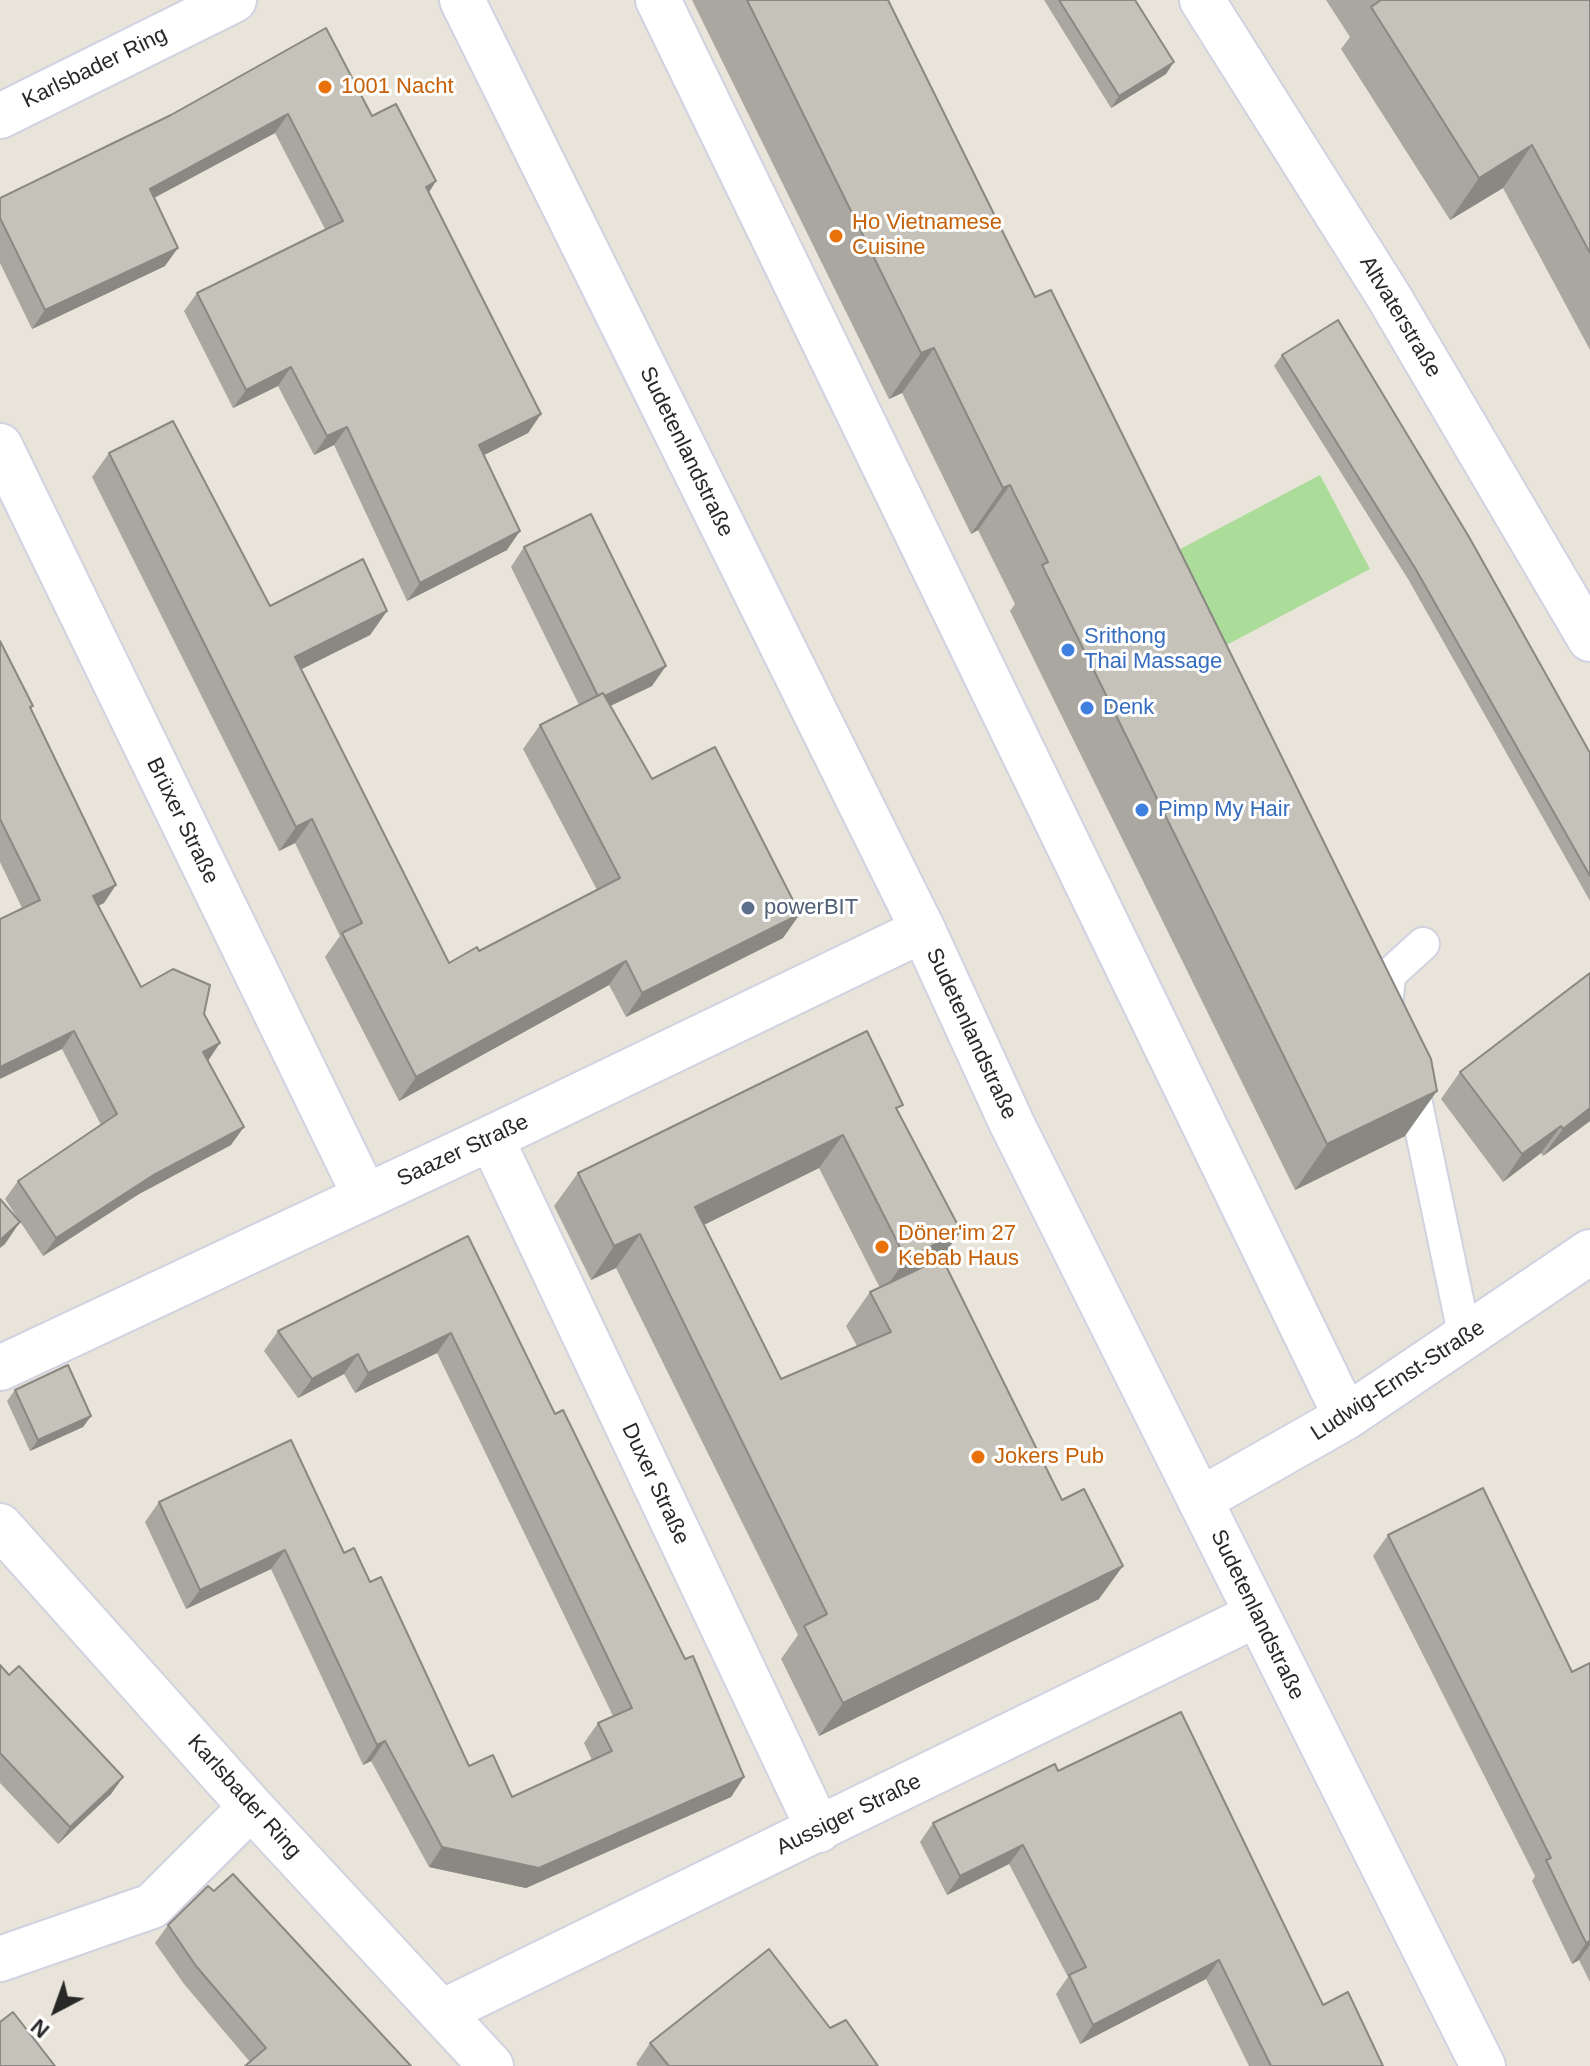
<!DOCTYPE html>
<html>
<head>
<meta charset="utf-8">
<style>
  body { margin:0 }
  #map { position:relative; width:1590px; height:2066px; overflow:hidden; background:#e9e4da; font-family:Helvetica,sans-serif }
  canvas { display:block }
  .north { position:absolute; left:16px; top:1970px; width:80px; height:80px; -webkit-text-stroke:6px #fff; paint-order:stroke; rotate:221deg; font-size:22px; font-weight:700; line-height:32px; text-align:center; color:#282828 }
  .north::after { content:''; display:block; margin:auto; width:28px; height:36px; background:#282828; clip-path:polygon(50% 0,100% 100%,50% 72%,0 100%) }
</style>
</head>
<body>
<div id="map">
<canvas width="1590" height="2066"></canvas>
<div class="north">N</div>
</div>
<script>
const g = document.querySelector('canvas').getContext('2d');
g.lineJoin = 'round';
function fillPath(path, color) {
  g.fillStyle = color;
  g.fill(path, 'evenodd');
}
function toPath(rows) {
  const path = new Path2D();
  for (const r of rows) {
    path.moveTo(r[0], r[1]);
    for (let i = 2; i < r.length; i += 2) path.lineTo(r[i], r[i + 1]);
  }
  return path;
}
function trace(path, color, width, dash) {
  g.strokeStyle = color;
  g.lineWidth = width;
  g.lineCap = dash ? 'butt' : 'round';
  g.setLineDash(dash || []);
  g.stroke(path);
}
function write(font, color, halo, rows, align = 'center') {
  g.font = font + ' Helvetica,sans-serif';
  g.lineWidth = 6;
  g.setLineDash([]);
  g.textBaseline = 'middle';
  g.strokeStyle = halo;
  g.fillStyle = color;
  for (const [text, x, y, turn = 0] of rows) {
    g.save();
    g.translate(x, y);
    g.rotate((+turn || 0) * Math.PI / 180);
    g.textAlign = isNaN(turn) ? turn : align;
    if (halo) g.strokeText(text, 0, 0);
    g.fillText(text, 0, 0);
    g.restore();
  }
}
fillPath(toPath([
  [1320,475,1370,569,1202,658,1152,564]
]), '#acdc9a');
const service = toPath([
  [1389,1016,1386,1008,1389,975,1423,944],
  [1410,1075,1465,1338]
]);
const minor = toPath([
  [658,0,1346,1417],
  [1202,0,1389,297,1590,639],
  [0,116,234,0],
  [0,446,365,1196],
  [491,1138,819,1830],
  [0,1368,491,1138,923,930],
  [1200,1500,1346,1417,1590,1252],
  [0,1526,251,1807,491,2066],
  [0,1959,152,1906,251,1807],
  [442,2012,1256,1615]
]);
const tertiary = toPath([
  [462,0,923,930,1012,1124,1483,2066]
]);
trace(service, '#d0d2e0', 36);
trace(minor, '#d0d2e0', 48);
trace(tertiary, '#d0d2e0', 48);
trace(service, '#fff', 32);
trace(minor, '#fff', 44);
trace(tertiary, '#fff', 44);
fillPath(toPath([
  [692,0,888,0,1405,1136,1295,1190,1010,611,1015,604,978,530,971,534,902,393,889,399],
  [1044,0,1135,0,1166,74,1111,108],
  [1326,0,1590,0,1590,350,1503,188,1450,220,1341,49,1350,37],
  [326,28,372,116,436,181,429,192,541,414,528,433,484,455,507,550,407,601,334,445,314,455,278,386,233,408,184,311,197,293,325,229,275,133,154,198,165,266,32,329,0,263,0,198,171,115],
  [1282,355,1590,753,1590,901,1408,579,1274,366],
  [109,453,270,606,387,611,370,635,301,669,449,963,479,951,597,890,523,749,540,725,579,705,511,567,524,547,652,686,610,706,652,779,783,938,626,1017,609,985,399,1101,325,957,340,936,295,843,279,851,92,477],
  [0,641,31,709,104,903,98,906,141,987,204,1014,208,1061,231,1145,139,1194,43,1256,5,1199,18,1181,101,1125,62,1049,22,908,0,862],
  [1460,1072,1590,1121,1543,1156,1541,1153,1503,1182,1441,1099],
  [898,1112,961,1231,941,1259,1099,1599,819,1736,781,1659,798,1635,616,1268,591,1280,554,1206,578,1173],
  [819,1168,880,1288,870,1292,846,1326,857,1346,781,1379,704,1225],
  [468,1236,555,1414,685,1659,744,1777,731,1797,526,1888,429,1867,371,1761,363,1765,271,1569,186,1609,145,1522,159,1502,344,1553,370,1582,469,1766,512,1797,592,1760,584,1743,598,1723,613,1716,437,1353,355,1393,344,1374,298,1398,264,1351,278,1331],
  [15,1390,91,1416,83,1427,30,1451,7,1401],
  [1388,1535,1572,1672,1590,1663,1590,1982,1579,1960,1572,1964,1532,1881,1535,1876,1373,1556],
  [0,1665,9,1675,123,1777,111,1794,58,1844,0,1783],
  [1058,1771,1323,2005,1383,2066,1249,2066,1206,1979,1080,2044,1056,1994,1068,1977,1009,1864,947,1895,920,1842,933,1823],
  [168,1925,411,2066,250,2062,184,1984,155,1943],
  [830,2028,878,2066,638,2066,636,2064,650,2043]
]), '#a9a79f');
fillPath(toPath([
  [1174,62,1166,74,1111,108,1119,96],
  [288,114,275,133,137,207,150,189],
  [1532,145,1503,188,1450,220,1479,178],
  [436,181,424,200,426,187],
  [178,248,165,266,32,329,45,310],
  [934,348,902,393,889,399,921,353],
  [291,367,278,386,233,408,246,390],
  [541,414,528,433,466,464,479,445],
  [347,427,334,445,314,455,327,436],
  [1010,485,978,530,971,534,1003,488],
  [520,531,507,550,407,601,420,583],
  [387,611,370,635,278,681,295,657],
  [666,666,652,686,585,718,599,698],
  [312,819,295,843,279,851,296,827],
  [116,885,104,903,81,914,93,896],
  [800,914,783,938,626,1017,642,993],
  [626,961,609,985,399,1101,416,1077],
  [74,1031,62,1049,0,1079,0,1067],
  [220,1043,208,1061,203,1052],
  [1437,1091,1405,1136,1295,1190,1327,1144],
  [1590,1108,1590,1121,1543,1156,1563,1129],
  [1561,1126,1541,1153,1503,1182,1522,1154],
  [244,1127,231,1145,139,1194,43,1256,56,1238,152,1176],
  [843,1135,819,1168,671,1241,695,1207],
  [20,1222,5,1244,0,1248,0,1240],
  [961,1231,937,1264,882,1293,906,1259],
  [640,1234,616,1268,591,1280,614,1246],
  [451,1333,437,1353,355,1393,368,1373],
  [358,1354,344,1374,298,1398,312,1379],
  [91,1416,83,1427,30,1451,38,1440],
  [285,1550,271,1569,186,1609,200,1590],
  [1123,1566,1099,1599,819,1736,843,1703],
  [385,1741,371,1761,363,1765,377,1745],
  [123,1777,111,1794,58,1844,70,1827],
  [744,1777,731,1797,526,1888,429,1867,442,1847],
  [1023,1845,1009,1864,947,1895,960,1876],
  [1590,1941,1590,1945,1579,1960,1572,1964,1586,1943],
  [1219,1960,1206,1979,1080,2044,1093,2025]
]), '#8a8882');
const building = toPath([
  [747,0,888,0,1035,297,1051,290,1431,1059,1437,1091,1327,1144,1042,565,1048,562,1010,485,1003,488,934,348,921,353,747,0],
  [1059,0,1135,0,1174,62,1119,96,1059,0],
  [1381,0,1590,0,1590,253,1532,145,1479,178,1371,7,1381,0],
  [326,28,372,116,396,104,436,181,426,187,541,414,479,445,520,531,420,583,347,427,327,436,291,367,246,390,197,293,343,221,288,114,150,189,178,248,45,310,0,218,0,198,171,115,326,28],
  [1338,320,1469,537,1590,753,1590,876,1415,568,1282,355,1338,320],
  [173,421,270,606,363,559,387,611,295,657,449,963,477,947,479,951,620,878,540,725,603,693,652,779,715,747,800,914,642,993,626,961,416,1077,342,933,362,923,312,819,296,827,109,453,173,421],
  [591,514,666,666,605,696,603,693,598,696,524,547,591,514],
  [0,641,33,706,30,707,116,885,93,896,141,987,173,969,210,985,204,1014,220,1043,203,1052,244,1127,152,1176,56,1238,18,1181,117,1114,74,1031,0,1067,0,919,40,900,0,819,0,641],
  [1590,973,1590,1108,1563,1129,1561,1126,1522,1154,1460,1072,1590,973],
  [867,1031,903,1105,896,1108,961,1231,906,1259,843,1135,695,1207,781,1379,891,1332,870,1292,942,1258,1062,1500,1084,1489,1123,1566,843,1703,804,1626,827,1614,640,1234,614,1246,578,1173,867,1031],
  [0,1199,20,1222,0,1240,0,1199],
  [468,1236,555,1414,563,1410,685,1659,693,1656,744,1777,539,1868,442,1847,385,1741,377,1745,285,1550,200,1590,159,1502,291,1440,344,1553,354,1548,370,1582,381,1577,469,1766,493,1755,512,1797,612,1751,598,1723,632,1708,451,1333,368,1373,358,1354,312,1379,278,1331,468,1236],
  [68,1365,91,1416,38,1440,15,1390,68,1365],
  [1483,1488,1572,1672,1590,1663,1590,1941,1586,1943,1546,1860,1551,1858,1388,1535,1483,1488],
  [0,1665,9,1675,19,1666,123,1777,70,1827,0,1753,0,1665],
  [1181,1712,1323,2005,1348,1992,1383,2066,1271,2066,1219,1960,1093,2025,1069,1975,1086,1967,1023,1845,960,1876,933,1823,1055,1764,1058,1771,1181,1712],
  [233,1874,411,2066,245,2066,266,2048,196,1966,168,1925,208,1886,214,1891,233,1874],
  [769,1949,830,2028,846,2020,878,2066,669,2066,650,2043,769,1949],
  [13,2012,55,2066,0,2066,0,2022,13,2012]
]);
fillPath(building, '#c5c2b9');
trace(building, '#8a8882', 2);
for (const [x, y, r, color] of [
  [325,87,8,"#e8710a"],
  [836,236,8,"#e8710a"],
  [1068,650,8,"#3f7fe0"],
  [1087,708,8,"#3f7fe0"],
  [1142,810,8,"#3f7fe0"],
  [748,908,8,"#5c6f8a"],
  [882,1247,8,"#e8710a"],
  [978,1457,8,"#e8710a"]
]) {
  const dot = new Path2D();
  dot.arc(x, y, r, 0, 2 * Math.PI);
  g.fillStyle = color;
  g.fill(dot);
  trace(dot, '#fff', 3);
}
write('22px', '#282828', '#fff', [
  ["Karlsbader Ring",95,68,-26],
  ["Altvaterstraße",1400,317,59],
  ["Sudetenlandstraße",686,452,64],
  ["Brüxer Straße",182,821,64],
  ["Sudetenlandstraße",971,1034,65],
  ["Saazer Straße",463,1151,-25],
  ["Ludwig-Ernst-Straße",1398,1381,-33],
  ["Duxer Straße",655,1484,65],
  ["Sudetenlandstraße",1257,1615,64],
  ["Karlsbader Ring",244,1797,48],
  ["Aussiger Straße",849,1815,-26]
]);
write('22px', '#c56008', '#fff', [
  ["1001 Nacht",341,87],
  ["Ho Vietnamese",852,223],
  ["Cuisine",852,248],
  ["Döner'im 27",898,1234],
  ["Kebab Haus",898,1259],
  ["Jokers Pub",994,1457]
], 'left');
write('22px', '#366cbe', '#fff', [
  ["Srithong",1084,637],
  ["Thai Massage",1084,662],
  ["Denk",1103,708],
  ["Pimp My Hair",1158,810]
], 'left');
write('22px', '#4e5e75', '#fff', [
  ["powerBIT",764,908]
], 'left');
</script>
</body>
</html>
